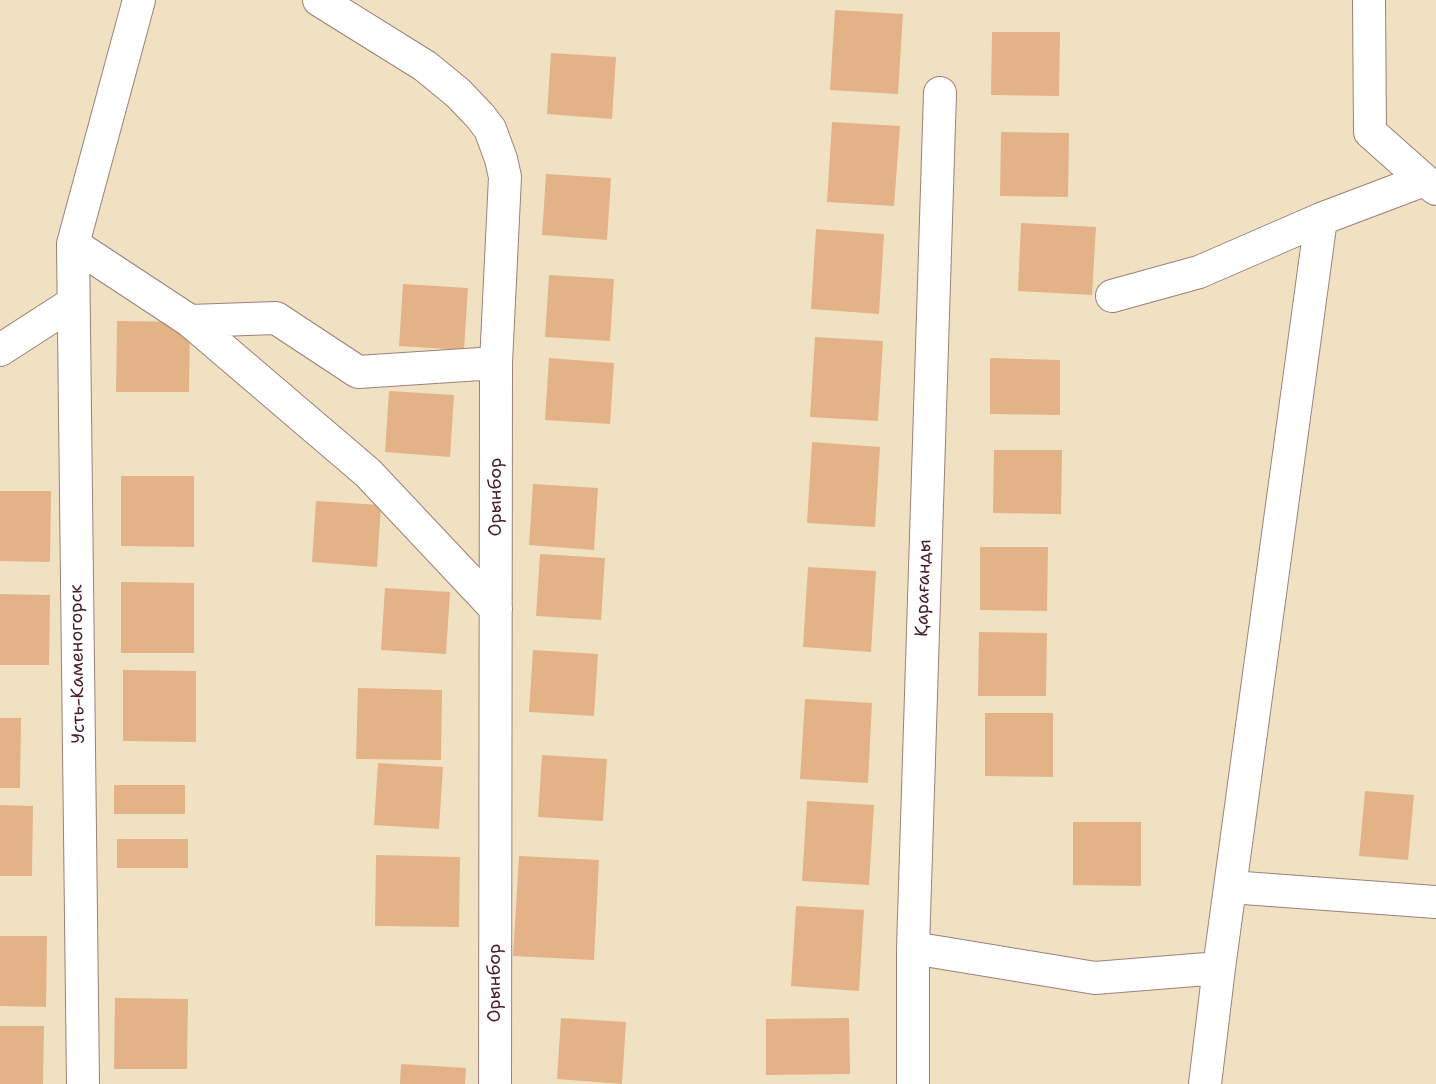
<!DOCTYPE html>
<html>
<head>
<meta charset="utf-8">
<style>
  body { margin:0 }
  canvas { display:block; background:#f0e1c3 }
</style>
</head>
<body>
<canvas width="1436" height="1084"></canvas>
<script>
const g = document.querySelector('canvas').getContext('2d');
g.lineJoin = 'round';
function fillPath(path, color) {
  g.fillStyle = color;
  g.fill(path, 'evenodd');
}
function toPath(rows) {
  const path = new Path2D();
  for (const r of rows) {
    path.moveTo(r[0], r[1]);
    for (let i = 2; i < r.length; i += 2) path.lineTo(r[i], r[i + 1]);
  }
  return path;
}
function trace(path, color, width, dash) {
  g.strokeStyle = color;
  g.lineWidth = width;
  g.lineCap = dash ? 'butt' : 'round';
  g.setLineDash(dash || []);
  g.stroke(path);
}
function write(font, color, halo, rows, align = 'center') {
  g.font = font + ' "Shantell Sans",sans-serif';
  g.lineWidth = 5;
  g.setLineDash([]);
  g.textBaseline = 'middle';
  g.strokeStyle = halo;
  g.fillStyle = color;
  for (const [text, x, y, turn = 0] of rows) {
    g.save();
    g.translate(x, y);
    g.rotate((+turn || 0) * Math.PI / 180);
    g.textAlign = isNaN(turn) ? turn : align;
    if (halo) g.strokeText(text, 0, 0);
    g.fillText(text, 0, 0);
    g.restore();
  }
}
fillPath(toPath([
  [835,10,903,14,898,94,830,90],
  [992,32,1060,32,1059,96,991,95],
  [551,53,616,57,612,119,547,114],
  [832,122,900,126,894,206,827,202],
  [1001,132,1069,133,1068,197,1000,196],
  [546,174,611,178,607,240,542,235],
  [1021,223,1096,227,1092,295,1018,291],
  [816,229,884,234,879,314,811,309],
  [549,275,614,279,610,341,545,337],
  [403,284,468,288,464,350,399,346],
  [117,321,190,322,189,392,116,392],
  [815,337,883,341,878,421,810,417],
  [549,358,614,363,610,424,545,420],
  [990,358,1060,360,1060,415,990,414],
  [389,391,454,395,450,457,385,452],
  [812,442,880,447,875,527,807,523],
  [994,450,1062,450,1061,514,993,513],
  [121,476,194,476,194,547,121,546],
  [533,484,598,488,594,550,529,545],
  [0,491,51,491,50,562,0,561],
  [316,501,381,505,377,567,312,562],
  [980,547,1048,547,1047,611,980,610],
  [540,554,605,558,601,620,536,616],
  [808,567,876,571,871,652,803,647],
  [121,582,194,583,194,653,121,653],
  [385,588,450,592,446,654,381,650],
  [0,594,50,595,49,665,0,665],
  [979,632,1047,633,1046,696,978,696],
  [533,650,598,654,594,716,529,712],
  [123,670,196,671,196,742,123,741],
  [358,688,442,690,441,760,356,759],
  [805,699,872,703,868,783,800,779],
  [985,713,1053,713,1053,777,985,776],
  [0,718,21,718,20,788,0,788],
  [542,755,607,759,603,821,538,817],
  [378,763,443,767,439,829,374,825],
  [114,785,185,785,185,814,114,814],
  [1365,791,1414,795,1408,860,1359,856],
  [807,801,874,805,869,885,802,881],
  [0,805,33,806,32,876,0,876],
  [1073,822,1141,822,1141,886,1073,885],
  [117,839,188,839,188,868,117,868],
  [376,855,460,857,459,927,375,926],
  [519,856,599,860,594,960,513,956],
  [796,906,864,910,859,991,791,986],
  [0,936,47,936,46,1007,0,1006],
  [115,998,188,999,187,1069,114,1069],
  [561,1018,626,1022,622,1084,557,1079],
  [849,1018,850,1074,766,1075,766,1019],
  [0,1026,44,1026,43,1084,0,1084],
  [401,1064,466,1068,465,1084,400,1084]
]), '#e3b387');
const minor = toPath([
  [319,0,425,66,458,93,480,116,490,129,501,159,505,177,496,363,495,1084],
  [1369,0,1370,132,1424,180,1436,189],
  [73,244,190,321,368,473,496,609],
  [1112,296,1199,272,1321,219,1424,180],
  [190,321,276,318,358,372,496,363],
  [0,350,73,303],
  [1230,887,1436,902],
  [913,948,1095,978,1219,968],
  [83,1084,73,244,139,0],
  [913,1084,913,948,940,93],
  [1205,1084,1219,968,1321,219]
]);
trace(minor, '#9d8077', 34);
trace(minor, '#fff', 32);
write('18px', '#4a1f2b', '#fff', [
  ["Орынбор",496,497,-90],
  ["Қарағанды",924,588,-88],
  ["Усть-Каменогорск",78,664,-91],
  ["Орынбор",495,983,-90]
]);
</script>
</body>
</html>
